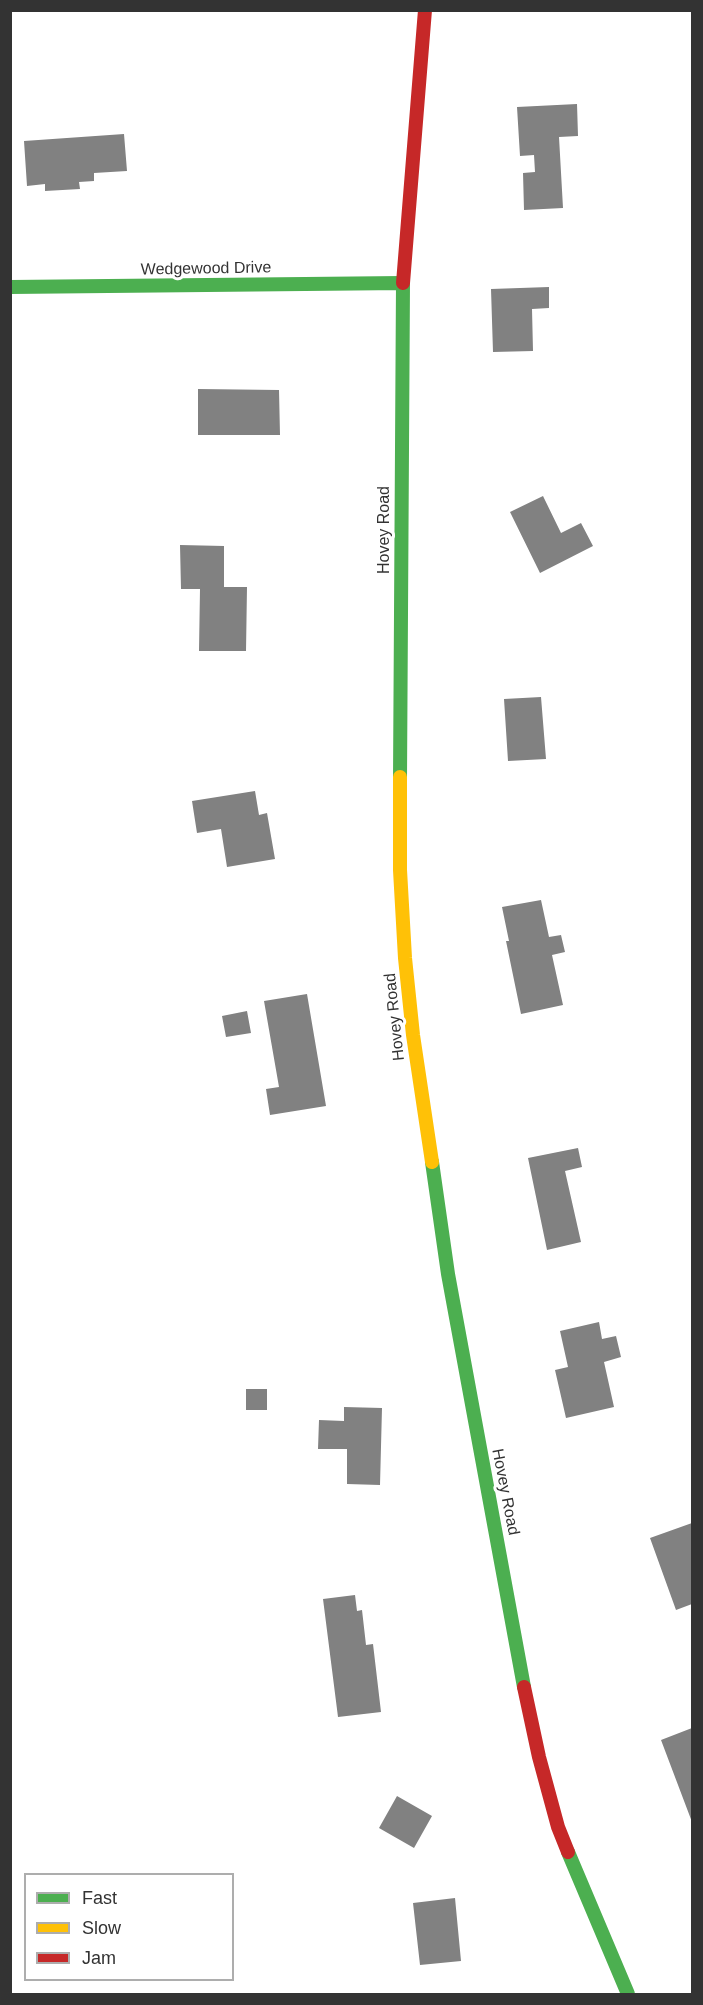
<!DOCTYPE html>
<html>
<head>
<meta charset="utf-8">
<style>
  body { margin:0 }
  #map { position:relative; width:703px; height:2005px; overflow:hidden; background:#fff; font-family:Helvetica,sans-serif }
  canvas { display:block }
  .frame { position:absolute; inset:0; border:12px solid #333; pointer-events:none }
  .legend { position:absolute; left:24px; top:1873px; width:210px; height:108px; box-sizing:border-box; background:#fff; border:2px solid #adadad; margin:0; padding:8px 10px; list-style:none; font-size:18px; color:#333 }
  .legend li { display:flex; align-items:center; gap:12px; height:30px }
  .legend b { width:30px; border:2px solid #adadad }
</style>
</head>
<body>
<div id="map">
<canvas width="703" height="2005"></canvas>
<div class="frame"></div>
<ul class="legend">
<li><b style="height:8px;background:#4caf50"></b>Fast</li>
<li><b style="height:8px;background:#ffc107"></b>Slow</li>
<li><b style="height:8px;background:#c62828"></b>Jam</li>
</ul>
</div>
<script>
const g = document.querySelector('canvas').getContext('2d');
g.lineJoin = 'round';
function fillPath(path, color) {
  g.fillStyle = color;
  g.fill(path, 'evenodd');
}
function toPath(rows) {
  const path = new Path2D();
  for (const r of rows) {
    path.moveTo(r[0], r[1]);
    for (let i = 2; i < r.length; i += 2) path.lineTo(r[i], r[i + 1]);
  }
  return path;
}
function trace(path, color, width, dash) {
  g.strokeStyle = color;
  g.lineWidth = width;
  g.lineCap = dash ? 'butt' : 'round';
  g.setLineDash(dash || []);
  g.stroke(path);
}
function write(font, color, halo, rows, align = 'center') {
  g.font = font + ' Helvetica,sans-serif';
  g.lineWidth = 6;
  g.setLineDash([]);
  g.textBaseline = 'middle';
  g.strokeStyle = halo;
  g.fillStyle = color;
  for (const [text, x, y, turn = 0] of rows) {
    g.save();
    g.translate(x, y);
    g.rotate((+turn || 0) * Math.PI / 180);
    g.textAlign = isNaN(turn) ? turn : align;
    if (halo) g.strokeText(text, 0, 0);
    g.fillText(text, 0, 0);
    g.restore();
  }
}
fillPath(toPath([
  [577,104,578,136,559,137,563,208,524,210,523,173,535,172,534,155,520,156,517,107],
  [124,134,127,171,94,173,94,181,79,182,80,189,45,191,45,184,27,186,24,141],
  [549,287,549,308,532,309,533,351,493,352,491,289],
  [198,389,279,390,280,435,198,435],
  [543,496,561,533,581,523,593,546,540,573,510,512],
  [180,545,224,546,224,587,247,587,246,651,199,651,200,589,181,589],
  [541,697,546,759,508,761,504,699],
  [255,791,259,815,267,813,275,859,227,867,221,829,197,833,192,801],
  [541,900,549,937,561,935,565,952,552,955,563,1005,521,1014,506,941,509,941,502,907],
  [307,994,326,1106,270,1115,266,1089,279,1087,264,1001],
  [247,1011,251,1033,226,1037,222,1016],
  [578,1148,582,1167,565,1171,581,1242,547,1250,528,1158],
  [599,1322,602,1339,616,1336,621,1357,604,1362,614,1407,566,1418,555,1370,568,1367,560,1331],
  [246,1389,267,1389,267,1410,246,1410],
  [344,1407,382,1408,380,1485,347,1484,347,1449,318,1449,319,1420,344,1421],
  [692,1523,692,1604,676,1610,650,1538],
  [355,1595,357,1611,362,1610,366,1645,373,1644,381,1712,338,1717,323,1599],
  [692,1728,692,1822,661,1740],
  [397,1796,432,1816,414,1848,379,1828],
  [455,1898,461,1961,420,1965,413,1903]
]), '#818181');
trace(toPath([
  [10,287,403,283],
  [400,777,403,283],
  [432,1162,448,1274,524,1687],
  [568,1852,628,1994]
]), '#4caf50', 14);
trace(toPath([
  [400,777,400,870,405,958,413,1035,432,1162]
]), '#ffc107', 14);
trace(toPath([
  [403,283,425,10],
  [524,1687,539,1757,558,1827,568,1852]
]), '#c62828', 14);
write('16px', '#333', '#fff', [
  ["Wedgewood Drive",206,269,-1],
  ["Hovey Road",385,530,-90],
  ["Hovey Road",395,1017,-96],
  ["Hovey Road",505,1492,79]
]);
</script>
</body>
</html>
